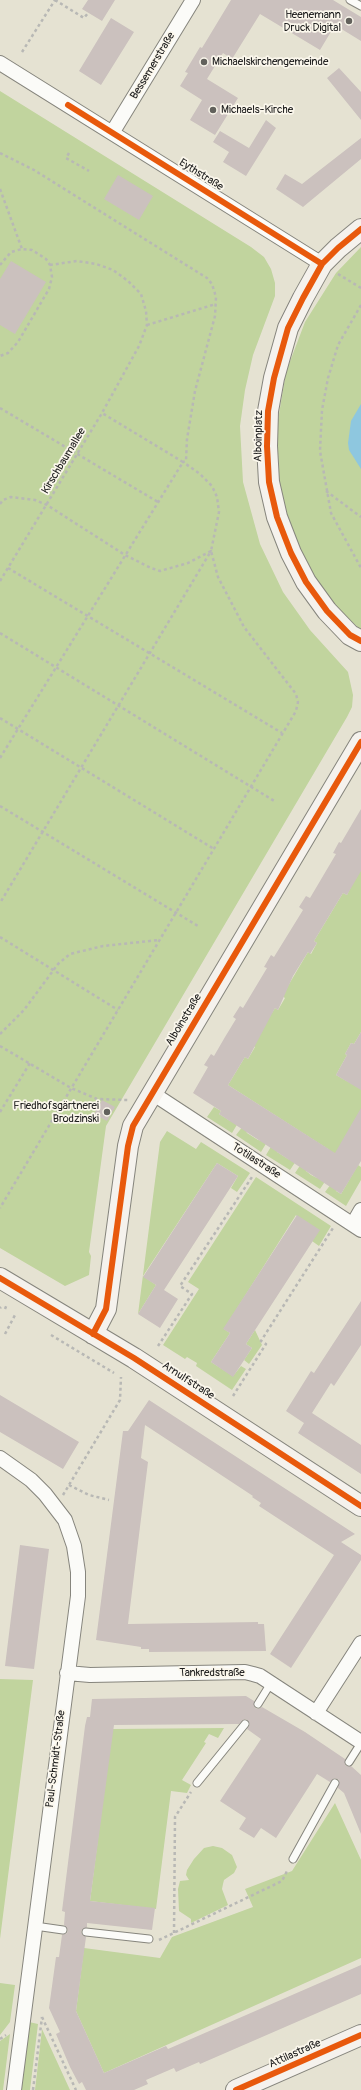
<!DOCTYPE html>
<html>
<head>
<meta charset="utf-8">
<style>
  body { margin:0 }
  canvas { display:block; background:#e5e2d2 }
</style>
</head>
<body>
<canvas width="361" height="2090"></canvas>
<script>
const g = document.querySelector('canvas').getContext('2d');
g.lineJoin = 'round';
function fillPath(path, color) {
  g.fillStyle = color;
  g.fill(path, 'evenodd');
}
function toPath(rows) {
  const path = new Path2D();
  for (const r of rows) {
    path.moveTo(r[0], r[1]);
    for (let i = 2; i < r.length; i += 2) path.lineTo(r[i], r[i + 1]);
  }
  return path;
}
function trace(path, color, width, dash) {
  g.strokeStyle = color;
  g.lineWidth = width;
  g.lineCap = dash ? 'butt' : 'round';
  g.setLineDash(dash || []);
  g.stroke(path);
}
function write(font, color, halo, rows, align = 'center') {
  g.font = font + ' Pangolin,sans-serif';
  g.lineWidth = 3.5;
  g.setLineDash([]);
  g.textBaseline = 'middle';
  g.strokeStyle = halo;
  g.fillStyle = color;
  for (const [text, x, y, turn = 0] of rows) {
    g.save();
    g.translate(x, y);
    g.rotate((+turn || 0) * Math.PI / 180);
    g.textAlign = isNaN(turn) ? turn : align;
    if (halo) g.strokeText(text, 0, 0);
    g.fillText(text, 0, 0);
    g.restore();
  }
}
fillPath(toPath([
  [0,91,251,247,264,257,271,269,275,283,275,296,253,355,245,390,240,426,243,482,260,544,283,592,310,630,348,672,353,695,352,707,347,717,106,1126,89,1252,91,1256,89,1275,65,1286,0,1248],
  [361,247,361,630,337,608,314,577,297,545,285,509,279,479,277,426,286,372,305,322,336,273],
  [361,865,361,1032,354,1044,351,1043,345,1054,347,1055,336,1075,361,1089,361,1110,336,1153,333,1154,328,1149,228,1085,245,1057,248,1059,255,1047,252,1045,275,1008,278,1010,285,998,282,996,308,952,311,954,317,943,314,941,343,893,347,895],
  [214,1107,221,1111,219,1114,224,1117,230,1121,232,1118,238,1123,232,1133,207,1117],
  [243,1126,247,1133,258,1140,267,1142,261,1152,236,1135],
  [167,1131,196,1149,201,1142,250,1173,237,1192,231,1188,238,1176,217,1163,143,1276,156,1285,138,1314,160,1142],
  [272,1145,278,1149,277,1152,288,1159,296,1161,290,1170,266,1155],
  [301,1164,307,1168,306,1171,311,1175,317,1178,318,1176,326,1180,320,1189,295,1173],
  [358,1165,361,1167,361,1180,346,1206,325,1192,331,1184,337,1188,336,1191,341,1194],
  [256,1177,331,1226,319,1246,312,1241,296,1215,224,1329,230,1333,211,1362,233,1376,241,1366,246,1369,232,1390,196,1366,197,1363,187,1357,185,1359,163,1345,199,1289,188,1282],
  [255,1330,262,1345,249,1364,244,1360,252,1348,246,1344],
  [0,1679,33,1680,0,1939],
  [224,1728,218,1738,209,1734,204,1742,206,1743,182,1780,191,1785,187,1793,171,1791,156,1909,90,1901,112,1729],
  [335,1803,361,1860,361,1958,104,2073,76,2011,84,1948,160,1958,172,1937,253,1907,245,1889,292,1871],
  [213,1846,222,1848,232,1855,237,1867,234,1873,224,1880,223,1884,222,1889,228,1905,191,1923,191,1919,179,1911,178,1889,180,1881,189,1880,186,1875,187,1870,194,1859,204,1848],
  [0,1983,15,1985,10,2022,0,2035],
  [29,2022,38,2024,30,2090,21,2090],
  [42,2029,70,2090,35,2090],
  [10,2034,3,2090,0,2090,0,2041]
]), '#c1d49e');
fillPath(toPath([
  [361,404,361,469,349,450,348,443,351,421]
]), '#8ec7df');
fillPath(toPath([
  [88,0,115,0,102,21,82,9],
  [231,0,333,0,361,17,361,41,335,25,320,50,260,14,232,59,223,53,207,79,238,98,215,135,190,120,202,100,180,86,188,73,185,72,200,47,202,48],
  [111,18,134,32,101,85,79,71],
  [339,68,361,92,361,120,327,78],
  [266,120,276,128,246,176,223,162,229,152,213,142,220,131,249,148],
  [361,138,361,159,303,207,276,189,285,174,302,184],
  [118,175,153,196,139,220,104,199],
  [11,261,46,282,15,334,0,325,0,279],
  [361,809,361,871,347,895,343,893,314,941,317,943,310,954,308,952,293,976,278,1010,275,1008,248,1059,245,1057,228,1085,335,1153,361,1108,361,1161,341,1194,219,1114,221,1111,193,1093,208,1067,204,1065,211,1054,214,1056,225,1037,236,1019,233,1017,240,1006,243,1008,267,968,264,967,271,955,274,957,303,910,299,907,306,896,310,898,336,854,333,853,339,842,341,843],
  [361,1032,361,1090,336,1075,347,1055,345,1054,351,1043,354,1044],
  [102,1100,115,1107,107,1121,94,1114],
  [217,1163,238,1176,164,1290,178,1299,160,1328,138,1314,156,1285,161,1288,143,1277],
  [297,1215,320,1230,246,1344,252,1348,233,1377,211,1362,230,1333,223,1329],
  [361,1301,361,1345,334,1386,331,1383,312,1413,361,1445,361,1474,298,1433,304,1423,286,1411,311,1371,314,1373],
  [0,1395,79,1442,63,1469,0,1432],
  [149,1400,355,1534,341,1542,361,1555,361,1560,291,1668,270,1654,334,1555,259,1506,261,1503,252,1497,253,1496,145,1425,141,1458,148,1462,128,1624,258,1622,258,1624,264,1624,266,1651,149,1652,149,1649,141,1649,141,1647,96,1640,123,1431,128,1431],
  [20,1545,49,1549,34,1669,5,1666],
  [246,1696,254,1701,255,1708,258,1709,262,1707,305,1732,345,1759,346,1766,351,1766,361,1775,361,1834,344,1793,338,1788,339,1780,335,1778,330,1782,317,1774,276,1838,261,1828,254,1838,239,1829,246,1818,220,1801,261,1739,247,1729,250,1724,246,1719,243,1720,239,1724,114,1725,90,1901,155,1908,152,1930,87,1923,87,1927,81,1931,82,1934,86,1937,76,2011,104,2073,166,2046,168,2049,361,1965,361,1994,200,2064,199,2062,176,2072,174,2068,146,2080,148,2084,134,2090,86,2090,82,2082,79,2084,70,2067,56,2034,60,2032,49,2008,56,1957,59,1957,62,1935,67,1933,68,1930,64,1925,65,1912,62,1911,85,1726,87,1717,90,1717,92,1699]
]), '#cbc1be');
const lane = toPath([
  [350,0,361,6],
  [258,1704,271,1683],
  [349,1762,361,1743],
  [197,1783,245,1724],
  [293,1859,335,1783],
  [35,1926,63,1930],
  [86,1932,149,1939]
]);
const street = toPath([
  [0,63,322,264],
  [112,133,193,0],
  [152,1093,361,1230],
  [353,1224,361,1210],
  [0,1458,31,1480,45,1494,65,1520,74,1546,78,1572,78,1596,14,2090],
  [67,1673,90,1675,245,1672,253,1674,260,1676,361,1742],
  [316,1713,361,1643]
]);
const secondary = toPath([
  [361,229,338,248,322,264,303,298,288,328,274,378,268,411,267,446,269,482,277,517,291,553,306,582,327,611,350,635,361,641],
  [0,1278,134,1358,361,1506],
  [93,1334,106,1309,128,1146,133,1126,361,742],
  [236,2090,361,2035]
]);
trace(lane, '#86857d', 9);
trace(street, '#86857d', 16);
trace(secondary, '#86857d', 22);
trace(toPath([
  [55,0,84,18,88,13],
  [22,52,55,0],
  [0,153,34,170,207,278,212,284,216,297,215,316,195,391,187,439,186,461,183,462,200,474,212,486,217,497,219,512,211,551,218,577,244,627,296,694,298,702,296,711,0,1208],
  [69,153,66,158,89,171],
  [0,189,22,249],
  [0,265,11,252,22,249,32,250,46,259,50,265,52,277,49,289,18,342,8,353,0,356],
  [338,274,361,288],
  [361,305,338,345,328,378,322,410,320,451,331,513,361,568],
  [147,325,216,304],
  [0,408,158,502],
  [326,491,361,517],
  [0,504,3,500,11,497,35,500,47,505,125,555,151,568,160,571,188,563,211,551,0,903],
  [8,568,282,733],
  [0,581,102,413,139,346,147,325,146,311,141,294,128,281,113,270,96,264,77,261,50,265],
  [0,633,276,802],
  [0,718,214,849],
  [0,758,183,462,102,413],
  [0,806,198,926],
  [0,937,118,1010],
  [0,1034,24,1010,58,964,70,954,103,946,159,940],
  [0,1046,71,1088,97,1099,128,1100],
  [0,1112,30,1063],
  [0,1308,1,1307],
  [5,1309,7,1304],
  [5,1334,15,1315],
  [51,1335,114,1373],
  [158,1346,192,1294,180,1286,252,1177],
  [233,1396,266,1344,261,1341,333,1228],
  [69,1485,89,1495,109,1500],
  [63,1495,120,1400,121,1377],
  [174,1933,175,1817,191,1792],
  [159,1940,282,1881,288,1869],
  [42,2017,76,2090],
  [0,2039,6,2035],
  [33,2090,42,2017]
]), '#b8b8b5', 2.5, [3, 3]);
trace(lane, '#fbfbf8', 7);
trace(street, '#fbfbf8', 14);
trace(secondary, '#f5f2ed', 20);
trace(toPath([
  [68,105,322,264],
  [361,229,338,248,322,264,303,298,288,328,274,378,268,411,267,446,269,482,277,517,291,553,306,582,327,611,350,635,361,641],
  [0,1278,134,1358,361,1506],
  [93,1334,106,1309,128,1146,133,1126,361,742],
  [236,2090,361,2035]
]), '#e8590c', 6);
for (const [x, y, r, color] of [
  [349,21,4,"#62615c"],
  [204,62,4,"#62615c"],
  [213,110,4,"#62615c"],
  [107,1112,4,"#62615c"]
]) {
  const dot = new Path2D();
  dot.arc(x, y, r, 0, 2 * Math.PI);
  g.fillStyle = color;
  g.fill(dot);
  trace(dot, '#fbf7ec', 1.5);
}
write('11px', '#1c1c1c', '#fbf7ec', [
  ["Heenemann",341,15],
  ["Druck Digital",341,28],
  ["Michaelskirchengemeinde",212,62,"left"],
  ["Michaels-Kirche",221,110,"left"],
  ["Friedhofsgärtnerei",99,1106],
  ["Brodzinski",99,1119]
], 'right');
write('11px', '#1c1c1c', '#fbf7ec', [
  ["Bessemerstraße",153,66,-59],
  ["Eythstraße",201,175,32],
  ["Alboinplatz",259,436,-89],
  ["Kirschbaumallee",64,461,-59],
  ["Alboinstraße",184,1020,-59],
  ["Totilastraße",256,1161,33],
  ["Arnulfstraße",188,1381,33],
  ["Tankredstraße",212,1673],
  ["Paul-Schmidt-Straße",56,1759,-83],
  ["Attilastraße",295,2054,-24]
]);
</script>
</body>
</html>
